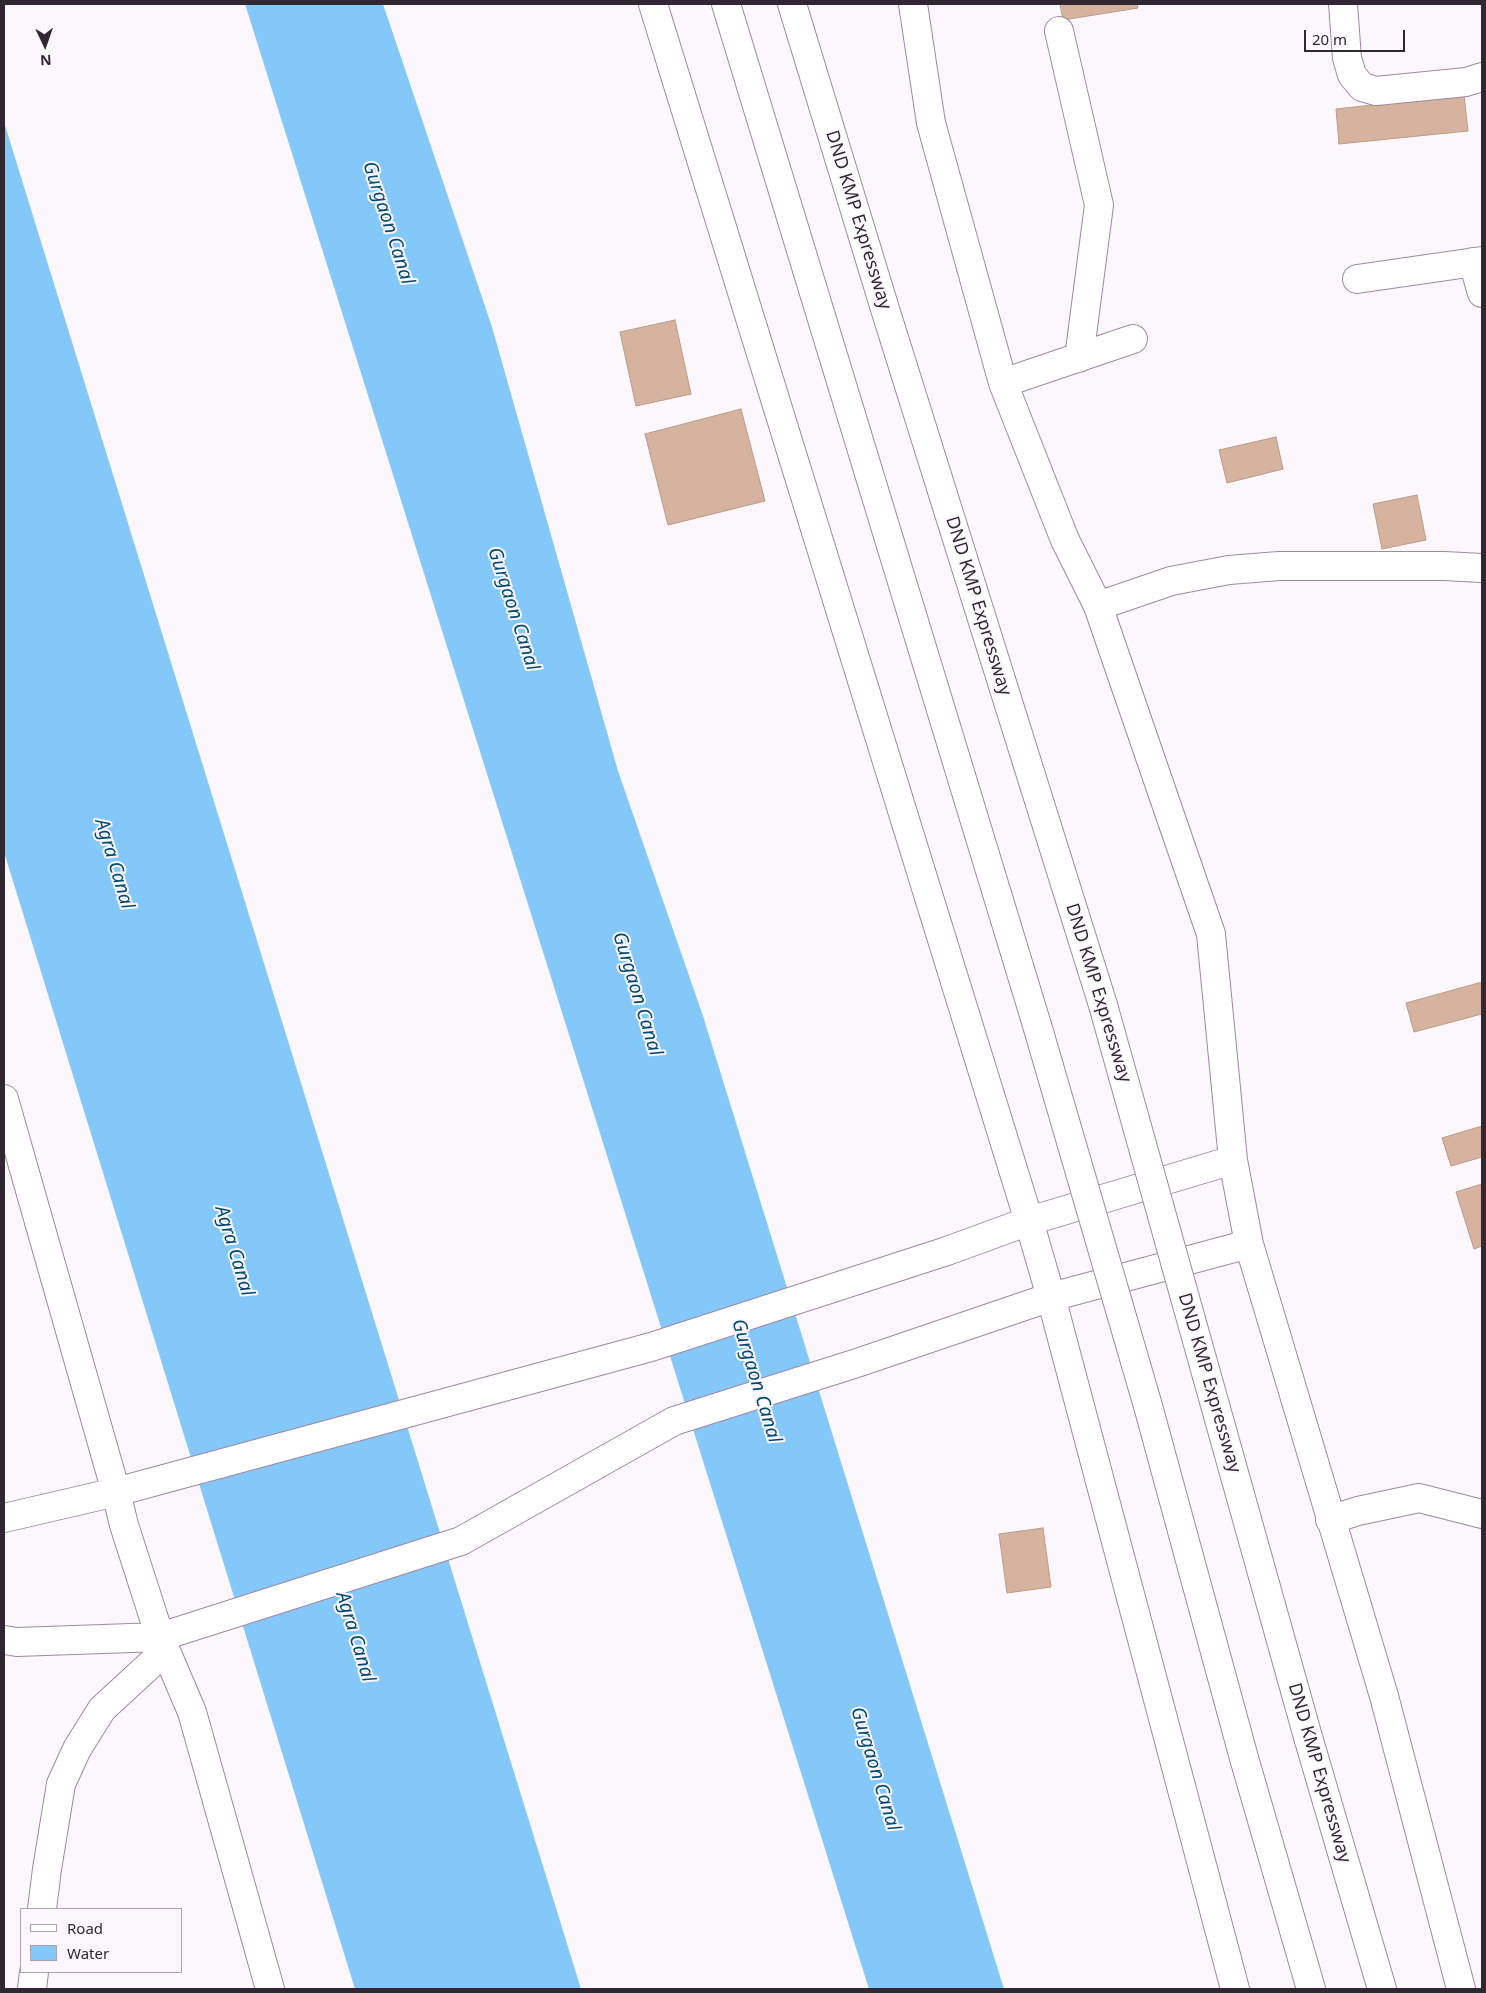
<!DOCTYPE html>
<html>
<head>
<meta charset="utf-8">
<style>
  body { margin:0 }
  #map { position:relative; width:1486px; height:1993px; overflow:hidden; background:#fcf7fd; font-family:"Noto Sans",sans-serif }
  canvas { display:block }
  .frame { position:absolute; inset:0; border:5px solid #312733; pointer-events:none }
  .legend { position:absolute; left:20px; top:1908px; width:162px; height:65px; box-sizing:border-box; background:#fcf7fd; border:1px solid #aba4ac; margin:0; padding:6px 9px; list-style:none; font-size:15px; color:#312733 }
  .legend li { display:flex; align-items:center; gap:10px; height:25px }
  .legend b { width:25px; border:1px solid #aba4ac }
  .north { position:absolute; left:20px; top:20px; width:50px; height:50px; -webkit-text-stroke:4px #fcf7fd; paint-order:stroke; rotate:177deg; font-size:14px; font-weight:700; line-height:20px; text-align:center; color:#312733 }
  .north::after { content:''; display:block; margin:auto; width:18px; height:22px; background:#312733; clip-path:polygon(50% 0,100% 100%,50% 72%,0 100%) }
  .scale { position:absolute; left:1304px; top:30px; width:101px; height:22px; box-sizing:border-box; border:2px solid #312733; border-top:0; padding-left:6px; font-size:15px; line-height:18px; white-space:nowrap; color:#312733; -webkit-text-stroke:4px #fcf7fd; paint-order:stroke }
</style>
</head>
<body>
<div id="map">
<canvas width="1486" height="1993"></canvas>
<div class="frame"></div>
<ul class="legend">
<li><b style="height:6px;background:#fff"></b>Road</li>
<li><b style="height:14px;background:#84c8fa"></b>Water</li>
</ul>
<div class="north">N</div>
<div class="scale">20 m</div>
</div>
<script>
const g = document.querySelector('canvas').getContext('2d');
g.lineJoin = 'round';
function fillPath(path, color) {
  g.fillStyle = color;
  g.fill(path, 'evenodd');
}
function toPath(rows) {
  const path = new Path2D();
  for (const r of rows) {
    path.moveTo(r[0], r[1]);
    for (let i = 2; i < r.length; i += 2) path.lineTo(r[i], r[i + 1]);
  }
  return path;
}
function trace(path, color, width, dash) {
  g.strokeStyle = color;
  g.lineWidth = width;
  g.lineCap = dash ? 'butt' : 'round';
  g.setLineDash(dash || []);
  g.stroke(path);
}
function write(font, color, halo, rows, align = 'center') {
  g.font = font + ' "Noto Sans",sans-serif';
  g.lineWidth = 4;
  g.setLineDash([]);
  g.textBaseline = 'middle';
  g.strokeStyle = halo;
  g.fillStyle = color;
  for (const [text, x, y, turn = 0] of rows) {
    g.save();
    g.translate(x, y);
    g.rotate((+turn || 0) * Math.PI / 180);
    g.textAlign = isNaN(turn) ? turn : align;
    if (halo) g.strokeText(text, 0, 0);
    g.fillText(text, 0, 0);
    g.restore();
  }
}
fillPath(toPath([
  [245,4,383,4,492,327,618,771,703,1016,1004,1989,869,1989],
  [4,122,581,1989,355,1989,4,852]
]), '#84c8fa');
const building = toPath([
  [1060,4,1137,4,1138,8,1063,20,1060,4],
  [1464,95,1468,131,1339,144,1336,109,1464,95],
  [675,320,691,394,636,406,620,332,675,320],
  [741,409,765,501,668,525,645,434,741,409],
  [1276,437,1283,469,1227,483,1219,450,1276,437],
  [1417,495,1426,540,1382,549,1373,504,1417,495],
  [1482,982,1482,1014,1414,1032,1406,1003,1482,982],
  [1482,1126,1482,1157,1451,1166,1442,1138,1482,1126],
  [1482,1184,1482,1246,1474,1249,1456,1192,1482,1184],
  [1043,1528,1051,1587,1007,1593,999,1534,1043,1528]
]);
fillPath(building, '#d5b39e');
trace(building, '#bc9b87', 1);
const minor = toPath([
  [653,4,1029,1221,1051,1297,1235,1989],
  [913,4,931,123,1003,383,1065,540,1098,606,1211,934,1233,1160,1249,1244,1384,1696,1461,1989],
  [1343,4,1347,58,1352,75,1362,87,1376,91,1466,82,1482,77],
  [1059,31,1099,205,1079,358],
  [1473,262,1482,293],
  [1357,279,1482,261],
  [1003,383,1133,339],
  [1098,606,1171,581,1229,570,1279,566,1444,566,1482,568],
  [4,1099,116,1492,124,1525,160,1637,192,1712,270,1989],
  [4,1518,116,1492,651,1347,947,1251,1029,1221,1233,1160],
  [1330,1520,1358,1511,1419,1498,1482,1514],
  [4,1640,17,1642,160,1637,461,1541,674,1421,857,1363,1051,1297,1249,1244],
  [42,1909,47,1869,61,1784,77,1749,102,1709,165,1651],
  [32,1989,34,1972]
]);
const highway = toPath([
  [726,4,1037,1025],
  [792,4,885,309,1103,1005],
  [1308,1737,1382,1989],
  [1244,1758,1311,1989]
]);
trace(minor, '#a088a3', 30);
trace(highway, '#a088a3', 30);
trace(minor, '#fff', 28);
trace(highway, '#fff', 28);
const highwayBridge = toPath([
  [1103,1005,1308,1737],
  [1037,1025,1148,1406,1244,1758]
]);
trace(highwayBridge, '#a088a3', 30, []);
trace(highwayBridge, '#fff', 28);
write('18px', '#312733', '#fcf7fd', [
  ["DND KMP Expressway",858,220,73],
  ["DND KMP Expressway",978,606,73],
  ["DND KMP Expressway",1098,993,73],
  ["DND KMP Expressway",1209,1383,74],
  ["DND KMP Expressway",1319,1773,74]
]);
write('italic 19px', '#004a71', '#fcf7fd', [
  ["Gurgaon Canal",388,223,72],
  ["Gurgaon Canal",513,609,72],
  ["Agra Canal",114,864,73],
  ["Gurgaon Canal",637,994,73],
  ["Agra Canal",234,1251,73],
  ["Gurgaon Canal",756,1381,73],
  ["Agra Canal",355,1637,73],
  ["Gurgaon Canal",875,1769,73]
]);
</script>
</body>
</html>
